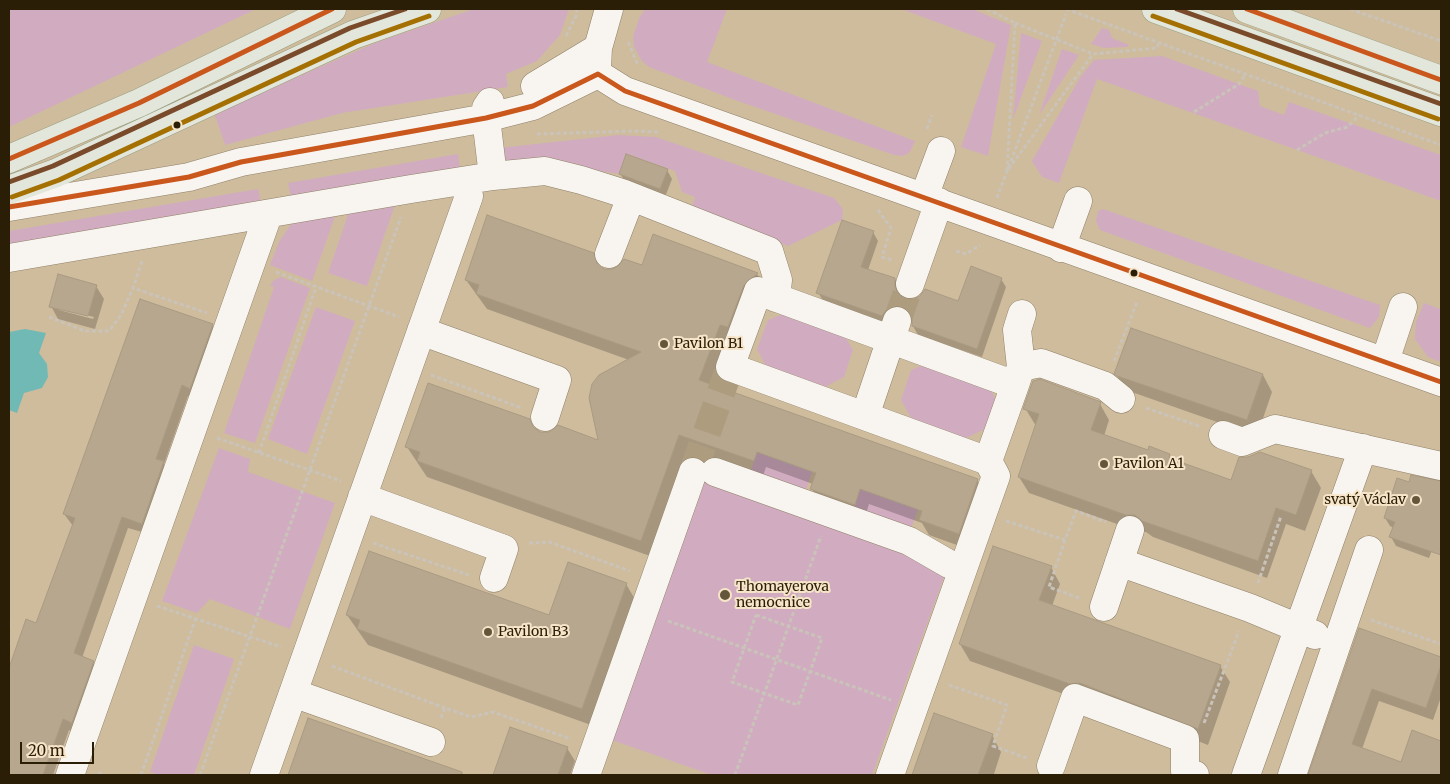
<!DOCTYPE html>
<html>
<head>
<meta charset="utf-8">
<style>
  body { margin:0 }
  #map { position:relative; width:1450px; height:784px; overflow:hidden; background:#cfbc9d; font-family:Merriweather,serif }
  canvas { display:block }
  .frame { position:absolute; inset:0; border:10px solid #2b1e06; pointer-events:none }
  .scale { position:absolute; left:20px; top:742px; width:74px; height:22px; box-sizing:border-box; border:2px solid #2b1e06; border-top:0; padding-left:6px; font-size:15px; line-height:18px; white-space:nowrap; color:#2b1e06; -webkit-text-stroke:4px #f7e5c9; paint-order:stroke }
</style>
</head>
<body>
<div id="map">
<canvas width="1450" height="784"></canvas>
<div class="frame"></div>
<div class="scale">20 m</div>
</div>
<script>
const g = document.querySelector('canvas').getContext('2d');
g.lineJoin = 'round';
function fillPath(path, color) {
  g.fillStyle = color;
  g.fill(path, 'evenodd');
}
function toPath(rows) {
  const path = new Path2D();
  for (const r of rows) {
    path.moveTo(r[0], r[1]);
    for (let i = 2; i < r.length; i += 2) path.lineTo(r[i], r[i + 1]);
  }
  return path;
}
function trace(path, color, width, dash) {
  g.strokeStyle = color;
  g.lineWidth = width;
  g.lineCap = dash ? 'butt' : 'round';
  g.setLineDash(dash || []);
  g.stroke(path);
}
function write(font, color, halo, rows, align = 'center') {
  g.font = font + ' Merriweather,serif';
  g.lineWidth = 4;
  g.setLineDash([]);
  g.textBaseline = 'middle';
  g.strokeStyle = halo;
  g.fillStyle = color;
  for (const [text, x, y, turn = 0] of rows) {
    g.save();
    g.translate(x, y);
    g.rotate((+turn || 0) * Math.PI / 180);
    g.textAlign = isNaN(turn) ? turn : align;
    if (halo) g.strokeText(text, 0, 0);
    g.fillText(text, 0, 0);
    g.restore();
  }
}
fillPath(toPath([
  [9,9,256,9,9,127],
  [474,9,569,9,560,35,537,61,506,74,508,87,342,113,225,145,214,113,380,41],
  [645,9,727,9,707,62,915,141,910,152,903,156,894,155,735,100,649,67,642,61,634,47,633,37,639,18],
  [901,9,972,9,1011,25,988,156,961,147,996,44],
  [1102,28,1109,30,1112,38,1129,45,1127,47,1104,48,1091,44],
  [1021,33,1042,41,1013,119],
  [1062,49,1079,55,1039,115],
  [1162,56,1258,91,1260,106,1284,115,1289,102,1441,155,1441,201,1097,79,1059,183,1042,177,1032,161,1081,76,1094,60],
  [618,135,656,137,834,198,843,209,842,220,788,246,691,209,695,197,682,192,675,171,627,154,619,174,569,166,504,167,499,148],
  [458,154,460,169,291,198,288,183],
  [258,189,261,203,9,248,9,231],
  [396,202,367,286,328,273,350,209],
  [1103,209,1380,305,1379,317,1370,328,1100,230,1096,221,1098,211],
  [337,211,312,281,270,265,279,242,291,224],
  [281,277,310,288,255,443,224,433,274,287,270,286,274,280],
  [1424,303,1440,309,1441,306,1441,362,1428,357,1415,339,1416,322],
  [316,307,355,321,307,454,268,439],
  [788,312,843,333,853,350,844,377,823,388,767,368,757,349,768,320],
  [931,362,987,383,996,400,987,428,966,438,911,418,901,400,911,370],
  [219,448,250,459,248,472,335,503,290,629,210,599,197,613,162,601],
  [757,452,812,472,804,496,749,476],
  [702,477,948,566,872,775,712,775,609,739],
  [860,489,918,509,910,532,852,512],
  [194,645,234,659,194,775,158,775,150,772]
]), '#d1acc0');
fillPath(toPath([
  [25,329,46,333,39,353,47,364,48,377,42,388,24,393,17,413,9,410,9,332]
]), '#71b9b4');
fillPath(toPath([
  [667,170,672,179,665,197,625,182,620,173],
  [873,232,878,241,868,270,895,279,900,288,899,296,904,300,959,303,1001,279,1006,287,982,357,918,335,913,326,913,318,908,315,887,324,823,301,818,292],
  [593,254,603,270,643,267,757,274,766,289,729,340,712,386,977,480,987,496,968,549,929,535,922,523,869,504,864,520,821,505,812,489,813,484,766,467,763,476,688,450,650,556,427,477,407,447,539,433,600,442,629,360,487,309,466,280],
  [96,286,104,299,95,329,58,319,51,306],
  [59,308,94,317,93,319,59,310],
  [212,325,218,337,196,399,188,396,164,464,170,474,149,534,128,528,82,658,93,662,99,673,78,734,69,730,53,775,9,775,9,671,27,621,37,625,73,526,64,514],
  [1131,329,1263,375,1272,392,1257,436,1126,390,1116,374],
  [1100,404,1109,420,1104,436,1149,452,1169,455,1172,460,1232,481,1311,471,1321,488,1305,531,1286,524,1267,578,1153,537,1146,532,1137,531,1029,493,1019,477,1036,426,1025,408],
  [1441,482,1441,545,1435,542,1429,558,1396,546,1391,537,1394,528,1390,526,1385,518,1409,484],
  [1051,567,1060,584,1052,606,1220,666,1230,682,1208,745,1091,700,1081,700,970,661,960,644],
  [626,584,636,601,591,725,368,645,347,615,550,617],
  [1360,630,1441,659,1441,697,1433,720,1379,701,1362,749,1402,763,1413,732,1441,742,1441,775,1310,775],
  [935,715,992,735,1001,752,994,774,998,775,913,775],
  [309,720,466,775,290,775],
  [511,728,567,748,575,761,570,775,494,775]
]), '#0003');
const building = toPath([
  [626,154,668,169,660,189,619,174,626,154],
  [487,215,594,253,597,263,604,269,612,269,618,266,624,259,642,265,653,234,758,273,744,285,728,327,720,325,699,380,978,479,959,534,919,520,922,511,860,489,855,505,810,489,816,473,757,452,754,461,679,435,641,541,417,461,420,452,405,447,428,383,530,419,533,427,540,432,549,432,558,425,598,440,589,398,592,384,599,375,641,352,476,294,479,285,465,280,487,215],
  [842,220,874,231,861,267,895,278,895,287,898,294,904,299,913,299,920,296,925,289,958,301,971,266,1002,278,977,349,912,326,912,317,909,311,902,306,893,306,886,310,882,316,816,293,842,220],
  [58,274,97,285,88,316,49,307,58,274],
  [140,299,213,324,190,389,182,385,156,459,164,461,142,524,122,517,74,653,94,661,72,723,63,719,43,775,9,775,9,668,26,619,36,623,75,518,63,514,140,299],
  [1131,328,1263,374,1247,420,1117,376,1114,374,1131,328],
  [1040,379,1101,402,1091,430,1148,450,1149,446,1170,454,1169,458,1231,480,1239,457,1248,457,1260,452,1312,470,1296,515,1276,508,1258,561,1142,521,1135,515,1126,515,1018,477,1039,414,1023,409,1033,381,1040,379],
  [1411,475,1441,481,1441,555,1389,537,1395,522,1384,518,1397,478,1409,482,1411,475],
  [993,546,1052,566,1039,600,1221,665,1198,729,1080,683,1070,684,959,644,993,546],
  [369,551,549,615,568,562,627,583,582,709,357,629,360,620,346,615,369,551],
  [1359,628,1441,657,1441,665,1426,708,1372,689,1352,744,1401,762,1412,730,1441,741,1441,775,1308,775,1359,628],
  [934,713,993,734,978,775,912,775,934,713],
  [308,718,462,772,462,775,288,775,308,718],
  [510,727,568,747,558,775,493,775,510,727]
]);
fillPath(building, '#b6a78e');
trace(building, '#a99a82', 1);
trace(toPath([
  [897,321,910,284],
  [693,472,730,367]
]), '#ae9c7f', 28, [28, 14]);
const minor = toPath([
  [597,67,598,48,609,9],
  [598,74,625,91,1441,382],
  [535,86,598,48],
  [490,102,486,108,486,118,493,176],
  [924,197,941,151],
  [9,207,189,177,241,162,486,118,533,106,598,74],
  [1061,248,1078,201],
  [609,254,631,197],
  [9,258,411,189,493,176,545,171,581,180,622,193,769,251,778,280,776,298],
  [910,284,939,202],
  [758,291,1015,385,988,461,730,367,758,291],
  [421,331,557,380,545,417],
  [1385,361,1403,307],
  [1021,367,1017,330,1022,314],
  [1015,385,1021,367,1041,363,1105,386,1121,399],
  [865,416,897,321],
  [1223,435,1242,442,1275,429,1441,466],
  [715,472,909,541,949,564,963,569],
  [362,497,504,549,494,578],
  [1119,562,1250,608,1315,635],
  [1104,607,1130,530],
  [293,693,431,742],
  [1051,766,1075,698,1185,739,1185,772,1195,775],
  [70,775,268,215],
  [264,775,469,196,466,181],
  [586,775,693,472],
  [890,775,996,476,988,461],
  [1246,775,1363,448],
  [1292,775,1369,550]
]);
const major = toPath([
  [1156,9,1441,112],
  [1247,9,1441,80],
  [9,159,139,103,332,9],
  [9,190,56,173,353,35,427,9]
]);
trace(minor, '#8f8167', 29);
trace(major, '#9a9d7e', 29);
trace(toPath([
  [987,9,1015,23,1007,171,1093,54,1157,48,1159,42],
  [1066,9,1441,145],
  [1350,9,1441,41],
  [1015,23,1093,54],
  [566,36,576,16,577,9],
  [628,42,638,65],
  [1194,112,1239,84,1245,75],
  [927,129,932,115],
  [537,134,633,131,658,132],
  [1297,150,1325,133,1347,127,1360,115],
  [997,198,1066,14],
  [878,210,891,228,882,257,892,260],
  [956,251,966,254,980,245],
  [142,261,133,288,207,313],
  [276,272,399,317],
  [49,317,85,331,109,331,121,315,133,288],
  [1114,361,1137,302],
  [431,375,522,408],
  [1146,408,1199,426],
  [217,438,341,481],
  [259,453,316,287],
  [1006,521,1065,540],
  [373,543,469,575],
  [529,543,549,542,630,571],
  [1258,583,1281,516],
  [1079,598,1049,587,1065,540,1076,511,1106,522],
  [157,606,281,647],
  [756,615,822,638,798,705,732,682,756,615],
  [1371,620,1441,644],
  [668,621,891,700],
  [9,626,10,623],
  [332,666,445,708],
  [949,685,1007,705,993,746,1027,758],
  [441,718,445,708,471,717,493,712,571,739],
  [1204,723,1239,631],
  [98,773,105,775],
  [141,775,195,620],
  [200,775,401,217],
  [735,775,821,536]
]), '#c9c3b9', 3, [4, 2.5]);
trace(minor, '#f8f5f0', 28);
trace(major, '#e3e7db', 28);
trace(toPath([
  [1247,9,1441,80],
  [9,159,139,103,332,9],
  [9,207,189,177,241,162,486,118,533,106,598,74,625,91,1441,382]
]), '#ca571c', 5);
trace(toPath([
  [1153,16,1438,119],
  [12,197,59,180,356,42,429,16]
]), '#a57002', 5);
trace(toPath([
  [1177,9,1441,104],
  [9,182,53,166,350,28,405,9]
]), '#7a4b2a', 5);
for (const [x, y, r, color] of [
  [177,125,4.5,"#2b1e06"],
  [1134,273,4.5,"#2b1e06"],
  [664,344,5,"#64553b"],
  [1104,464,5,"#64553b"],
  [1416,500,5,"#64553b"],
  [725,595,6,"#64553b"],
  [488,632,5,"#64553b"]
]) {
  const dot = new Path2D();
  dot.arc(x, y, r, 0, 2 * Math.PI);
  g.fillStyle = color;
  g.fill(dot);
  trace(dot, '#f7e5c9', 2);
}
write('14px', '#2b1e06', '#f7e5c9', [
  ["Pavilon B1",674,344],
  ["Pavilon A1",1114,464],
  ["svatý Václav",1406,500,"right"],
  ["Thomayerova",736,587],
  ["nemocnice",736,603],
  ["Pavilon B3",498,632]
], 'left');
</script>
</body>
</html>
